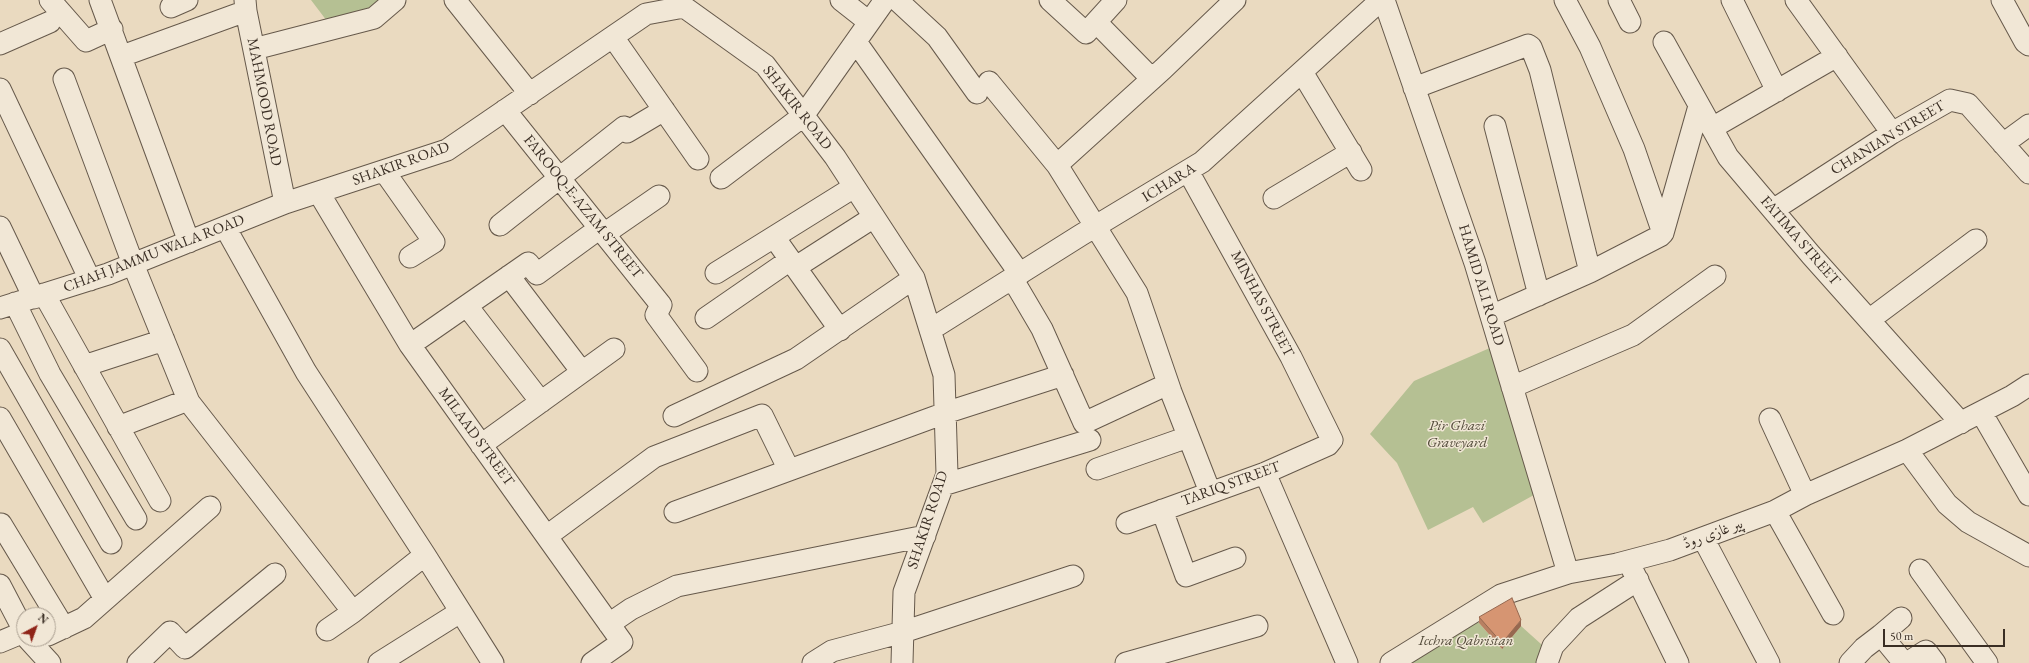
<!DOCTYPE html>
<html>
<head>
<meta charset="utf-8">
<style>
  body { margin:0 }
  #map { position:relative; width:2029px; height:663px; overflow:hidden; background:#eadac0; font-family:"EB Garamond",serif }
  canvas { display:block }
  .north { position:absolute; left:16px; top:607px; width:40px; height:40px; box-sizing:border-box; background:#f1e7d6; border:1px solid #a89d8f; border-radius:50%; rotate:41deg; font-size:11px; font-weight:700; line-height:16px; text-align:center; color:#3a2e24 }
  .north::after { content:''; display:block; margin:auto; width:14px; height:18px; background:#8f2418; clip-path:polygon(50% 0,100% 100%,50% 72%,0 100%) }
  .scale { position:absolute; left:1883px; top:629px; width:122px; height:18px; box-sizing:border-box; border:2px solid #3a2e24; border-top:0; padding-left:5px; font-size:12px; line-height:14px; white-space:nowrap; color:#3a2e24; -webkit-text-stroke:3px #f1e7d6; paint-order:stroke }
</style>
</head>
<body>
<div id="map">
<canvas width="2029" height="663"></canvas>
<div class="north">N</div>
<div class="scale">50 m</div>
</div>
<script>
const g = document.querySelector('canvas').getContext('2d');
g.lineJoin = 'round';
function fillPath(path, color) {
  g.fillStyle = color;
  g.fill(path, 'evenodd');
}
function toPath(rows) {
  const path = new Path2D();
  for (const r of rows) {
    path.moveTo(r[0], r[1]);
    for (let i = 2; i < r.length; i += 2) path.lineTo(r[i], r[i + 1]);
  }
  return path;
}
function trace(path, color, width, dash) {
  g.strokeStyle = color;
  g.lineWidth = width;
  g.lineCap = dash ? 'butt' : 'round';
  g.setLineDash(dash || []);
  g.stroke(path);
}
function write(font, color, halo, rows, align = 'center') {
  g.font = font + ' "EB Garamond",Amiri,serif';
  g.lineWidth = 3;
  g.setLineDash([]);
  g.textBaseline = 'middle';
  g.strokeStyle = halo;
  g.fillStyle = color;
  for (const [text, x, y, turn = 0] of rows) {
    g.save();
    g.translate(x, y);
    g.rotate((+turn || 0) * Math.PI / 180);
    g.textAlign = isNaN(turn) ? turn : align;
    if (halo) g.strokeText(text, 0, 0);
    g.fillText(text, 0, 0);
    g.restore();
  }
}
fillPath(toPath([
  [311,0,378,0,381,4,333,29],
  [1499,344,1543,490,1483,523,1473,507,1428,530,1397,463,1370,434,1414,381],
  [1470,613,1502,649,1521,626,1551,653,1548,663,1405,663]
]), '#b5c093');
const minor = toPath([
  [50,0,86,41,112,29],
  [100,0,189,242],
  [245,0,246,11,285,203],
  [455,0,530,94],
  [841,0,869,22],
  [897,0,937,37,977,93],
  [1050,0,1086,33,1116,0],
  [1384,0,1475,263,1568,573],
  [1565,0,1590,47,1634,149,1663,233,1660,236,1590,272],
  [1619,0,1630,22],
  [1732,0,1777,91],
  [1796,0,1892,133],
  [2002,0,2025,42,2029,45],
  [171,7,187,0],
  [1096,22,1152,79],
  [613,37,698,159],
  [856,42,1020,274],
  [1664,42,1728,157,1811,255,1961,423],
  [0,44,50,22],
  [254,49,374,18,395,0],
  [122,56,246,11],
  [1302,72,1361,170],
  [64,79,133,264,189,402,353,612],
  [989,82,1057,165,1137,293,1171,392,1210,492],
  [1414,88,1528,45,1531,47,1540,70,1590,272,1491,316],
  [0,89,90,280],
  [505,110,661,305,656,315,697,371],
  [1495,126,1539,295],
  [1712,128,1837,56],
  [2003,144,2029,125],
  [1057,165,1163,69,1235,0],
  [384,171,434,242,410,257],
  [721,178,803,116,885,0],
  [319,193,410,345,622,642,592,663],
  [1274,198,1351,152],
  [1773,210,1892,133,1950,100,1968,104,2029,173],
  [500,225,624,127,627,132,664,110],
  [0,227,34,298],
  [225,227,306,372,425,555,493,663],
  [1663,233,1699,106],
  [604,234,659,196],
  [774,237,840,330],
  [796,267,874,217],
  [716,273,854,187],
  [509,276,582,372],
  [1012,278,1042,329,1084,423,1168,384],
  [44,294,160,501],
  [15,303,50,374,136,519],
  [467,306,541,402],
  [0,308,108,274,285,203,447,150,646,14,684,7,765,65,835,157,914,278,944,375,947,474,904,592,902,663],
  [706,318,790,260],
  [1869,320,1976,240],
  [930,330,1081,235,1202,162,1381,0],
  [410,345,528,263,537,274,600,228],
  [0,349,111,543],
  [84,366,164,340],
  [1512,387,1633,335,1715,276],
  [1981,412,2029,495],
  [674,416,796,359,914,278],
  [0,418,105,599],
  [1770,419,1805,495],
  [118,427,188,400],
  [481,445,614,349],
  [1907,450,1947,504,1968,522,2029,556],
  [1097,469,1188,437],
  [1265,473,1347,663],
  [943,485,1090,440],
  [1162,510,1186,576,1235,558],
  [1775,511,1833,614],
  [675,512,945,413,1063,375],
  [1127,523,1265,473,1328,445,1332,440,1291,357,1188,171],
  [1,524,64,628],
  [547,536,654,457,762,415,789,470],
  [1703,538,1769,663],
  [1632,569,1678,663],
  [1920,570,1987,663],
  [0,585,24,631],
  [1901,618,1881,635,1904,663],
  [609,624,631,609,677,586,925,536],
  [327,630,353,612,425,555],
  [48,635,84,618,210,507],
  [28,639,50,663],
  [0,642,24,632],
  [138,663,170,632,185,648,275,574],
  [379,663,460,612],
  [813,663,832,651,903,632,1073,576],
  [1126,663,1257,626],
  [1391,663,1501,595,1568,573,1617,564,1670,550,1775,511,1805,495,1907,450,2012,396,2029,385],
  [1547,663,1553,646,1579,618,1638,580],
  [1850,663,1864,648,1881,635],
  [1907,663,1926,651,1935,663]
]);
trace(minor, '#66594b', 23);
trace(minor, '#f1e7d6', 21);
fillPath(toPath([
  [1479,617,1521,626,1502,649,1479,623]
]), '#b88062');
fillPath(toPath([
  [1521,620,1521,626,1502,649,1502,643]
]), '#966850');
const building = toPath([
  [1512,598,1521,620,1502,643,1479,617,1512,598]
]);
fillPath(building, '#d69572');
trace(building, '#966850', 1);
write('15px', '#3a2e24', '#f1e7d6', [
  ["MAHMOOD ROAD",264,102,79],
  ["SHAKIR ROAD",797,108,52],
  ["CHANIAN STREET",1888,138,-31],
  ["SHAKIR ROAD",401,164,-20],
  ["ICHARA",1169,183,-32],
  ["FAROOQ-E-AZAM STREET",583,207,51],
  ["FATIMA STREET",1800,241,49],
  ["CHAH JAMMU WALA ROAD",154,254,-21],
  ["HAMID ALI ROAD",1481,285,73],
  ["MINHAS STREET",1262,304,62],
  ["MILAAD STREET",476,437,54],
  ["TARIQ STREET",1231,484,-20],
  ["SHAKIR ROAD",928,520,-72],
  ["پیر غازی روڈ",1713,534,-20]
]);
write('italic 15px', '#534b3a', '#f1e7d6', [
  ["Pir Ghazi",1457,426],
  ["Graveyard",1457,443],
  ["Icchra Qabristan",1466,641]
]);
</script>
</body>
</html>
